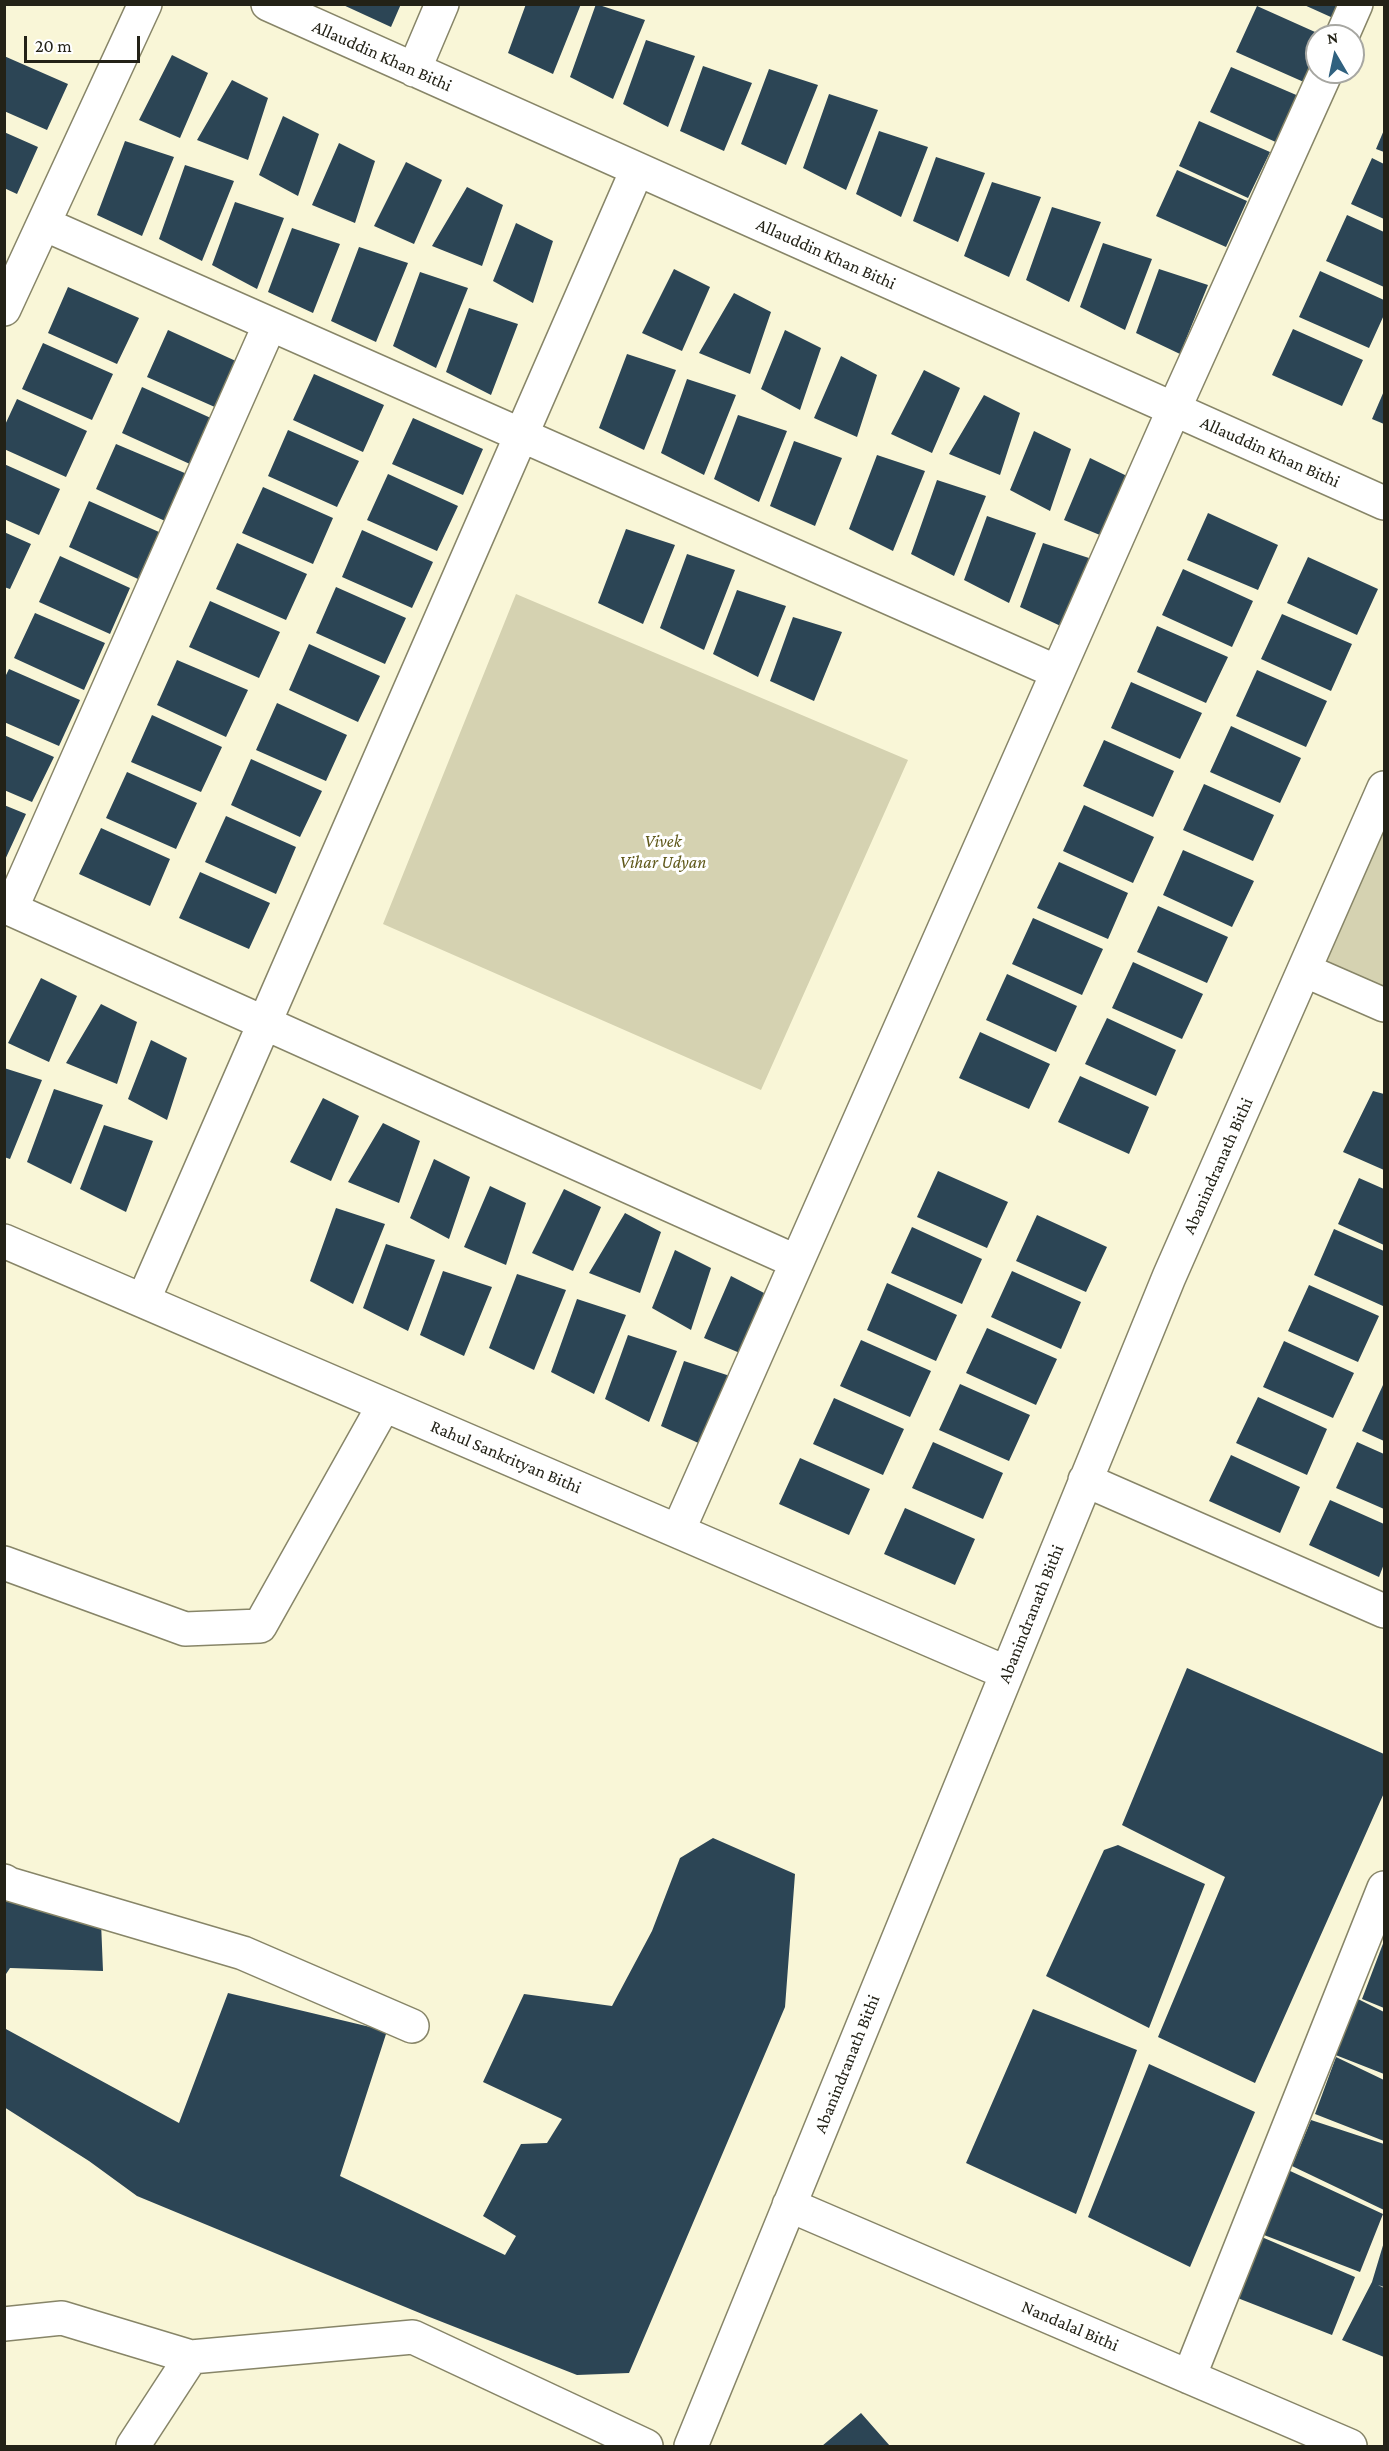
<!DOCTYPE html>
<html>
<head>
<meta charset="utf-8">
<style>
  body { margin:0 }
  #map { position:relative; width:1389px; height:2451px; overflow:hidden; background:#f9f6d7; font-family:"Crimson Pro",serif }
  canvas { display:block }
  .frame { position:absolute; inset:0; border:6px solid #232217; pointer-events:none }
  .north { position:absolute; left:1305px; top:24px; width:60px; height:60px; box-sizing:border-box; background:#fff; border:2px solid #a7a7a2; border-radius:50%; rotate:351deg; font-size:16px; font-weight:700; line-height:24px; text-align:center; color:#232217 }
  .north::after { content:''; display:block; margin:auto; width:21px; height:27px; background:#30617f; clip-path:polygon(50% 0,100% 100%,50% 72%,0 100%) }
  .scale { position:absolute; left:24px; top:36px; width:116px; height:27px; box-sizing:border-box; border:3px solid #232217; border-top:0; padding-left:8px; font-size:18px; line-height:21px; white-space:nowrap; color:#232217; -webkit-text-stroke:4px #fff; paint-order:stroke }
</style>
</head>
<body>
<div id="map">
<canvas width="1389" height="2451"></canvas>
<div class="frame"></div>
<div class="north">N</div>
<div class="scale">20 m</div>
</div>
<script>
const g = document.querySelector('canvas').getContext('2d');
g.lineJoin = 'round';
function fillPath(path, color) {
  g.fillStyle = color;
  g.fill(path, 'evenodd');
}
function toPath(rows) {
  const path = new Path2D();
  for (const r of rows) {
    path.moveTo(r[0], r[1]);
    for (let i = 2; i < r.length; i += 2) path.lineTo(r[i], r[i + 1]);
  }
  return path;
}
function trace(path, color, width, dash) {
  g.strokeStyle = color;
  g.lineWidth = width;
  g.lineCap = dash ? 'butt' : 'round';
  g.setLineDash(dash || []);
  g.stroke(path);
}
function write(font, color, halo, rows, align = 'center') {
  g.font = font + ' "Crimson Pro",serif';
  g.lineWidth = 6;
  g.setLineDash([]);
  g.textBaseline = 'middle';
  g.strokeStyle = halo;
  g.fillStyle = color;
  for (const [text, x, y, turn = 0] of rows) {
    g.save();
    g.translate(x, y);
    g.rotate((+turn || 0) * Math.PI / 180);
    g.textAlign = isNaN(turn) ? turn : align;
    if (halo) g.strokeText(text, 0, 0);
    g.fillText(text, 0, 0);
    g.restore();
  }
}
fillPath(toPath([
  [516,594,908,760,761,1090,383,924],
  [1384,818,1384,1005,1304,970]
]), '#d5d2b1');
fillPath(toPath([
  [341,4,401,4,391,27],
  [526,4,581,4,553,74,508,53],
  [596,4,645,20,613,99,570,77],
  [1302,4,1339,4,1333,18],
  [1257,6,1324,36,1317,36,1317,59,1306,83,1236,52],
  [646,40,695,56,668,127,623,104],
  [172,55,208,73,180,138,139,120],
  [4,56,68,84,47,130,4,111],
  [703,66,752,83,724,151,680,131],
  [1231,67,1301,97,1280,144,1210,112],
  [769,69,818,85,786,165,741,144],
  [232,80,268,98,248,160,197,140],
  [829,94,878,110,846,190,803,168],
  [283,116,319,134,298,196,259,175],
  [1199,121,1270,152,1248,198,1179,166],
  [1384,130,1384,152,1376,149],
  [879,131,928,147,901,217,856,194],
  [4,132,38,147,17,194,4,188],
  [125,141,174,157,142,236,97,215],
  [339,143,375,161,355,223,312,205],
  [936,157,985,173,958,242,913,221],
  [1372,158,1384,164,1384,219,1351,204],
  [406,162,442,180,414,244,374,226],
  [185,165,234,181,202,261,159,239],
  [1177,170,1247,201,1226,247,1156,216],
  [992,182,1041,197,1009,277,964,256],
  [467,187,503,205,482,266,432,246],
  [235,202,284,218,257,289,212,265],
  [1052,207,1101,222,1069,302,1026,280],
  [1347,215,1384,232,1384,287,1326,261],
  [516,223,553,241,533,303,493,281],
  [292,228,340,244,313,313,268,292],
  [1103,243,1152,259,1125,330,1080,307],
  [359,247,408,263,376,342,331,321],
  [674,269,710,287,682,351,642,333],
  [1159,269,1208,285,1180,354,1136,333],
  [1320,271,1384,300,1384,315,1369,348,1299,317],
  [420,272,468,288,436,368,393,346],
  [68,287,139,318,117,364,48,333],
  [734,293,771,312,750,374,699,353],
  [469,308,518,324,491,395,446,372],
  [1293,329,1363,360,1342,406,1272,375],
  [168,330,238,362,217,408,147,377],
  [785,330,821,348,800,410,761,389],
  [43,343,113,374,92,420,22,389],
  [627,354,676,370,644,450,599,428],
  [841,356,877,375,857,437,814,418],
  [924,370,960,388,932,453,891,434],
  [314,374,384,405,363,452,293,420],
  [687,379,736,395,704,475,661,453],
  [142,387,213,419,192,465,122,433],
  [1384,391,1384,424,1372,419],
  [984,395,1020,413,1000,475,949,454],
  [17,399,87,431,66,477,4,449,4,427],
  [738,415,787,431,759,502,714,479],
  [413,418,483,449,463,495,392,464],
  [288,430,359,461,337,507,268,476],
  [1034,431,1071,449,1050,511,1010,490],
  [794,441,842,458,815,526,770,506],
  [116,444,187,474,165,521,96,489],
  [877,455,925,471,893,551,849,529],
  [1090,458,1127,476,1107,538,1064,520],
  [4,464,60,489,39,535,4,519],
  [388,474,458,506,437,551,367,520],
  [937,480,986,496,954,576,911,554],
  [263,487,333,518,313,564,242,533],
  [89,501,159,532,138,579,69,547],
  [1208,513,1278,545,1258,590,1187,560],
  [987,516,1036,533,1009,603,964,580],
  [626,529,675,545,643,624,598,603],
  [362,530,433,562,412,608,342,577],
  [4,532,31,544,10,589,4,587],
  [237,543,307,574,286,620,216,589],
  [1043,543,1092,559,1065,628,1020,607],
  [687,554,735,570,704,650,660,628],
  [60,556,130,588,110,634,39,602],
  [1308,557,1378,589,1357,635,1287,603],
  [1183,569,1253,601,1232,647,1162,615],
  [336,587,406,618,385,664,316,633],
  [737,590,786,606,758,677,713,654],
  [210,601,280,632,259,678,189,647],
  [35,613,105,643,84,690,14,658],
  [1282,614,1352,644,1331,691,1261,659],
  [793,617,842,632,814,701,770,681],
  [1157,626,1228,657,1206,703,1137,672],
  [309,644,380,676,358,722,289,690],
  [177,660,248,690,226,737,157,705],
  [9,669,80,700,59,746,4,722,4,679],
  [1257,670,1327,701,1306,747,1236,716],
  [1131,682,1202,713,1180,759,1111,728],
  [277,703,347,735,326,781,256,750],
  [152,715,222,747,201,792,131,762],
  [1231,726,1301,758,1280,803,1210,772],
  [4,735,54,757,32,802,4,790],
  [1104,740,1174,771,1153,817,1083,786],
  [251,759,322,791,300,837,231,805],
  [127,772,197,803,176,849,106,818],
  [1204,784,1274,815,1253,861,1183,830],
  [4,805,26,814,4,862],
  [1084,805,1154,837,1133,883,1063,851],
  [226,816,296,847,276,894,205,862],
  [101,828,170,859,150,906,79,874],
  [1183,850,1254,881,1232,927,1163,895],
  [1059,862,1128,893,1108,939,1037,908],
  [200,872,270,903,249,949,179,918],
  [1158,906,1228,937,1207,983,1137,952],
  [1033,918,1103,949,1082,995,1012,964],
  [1133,962,1203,994,1182,1039,1112,1008],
  [1007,974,1077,1006,1056,1052,986,1020],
  [41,978,77,996,49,1062,8,1043],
  [101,1004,137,1022,117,1084,66,1063],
  [1107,1018,1176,1050,1156,1096,1085,1064],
  [980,1032,1050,1064,1029,1109,959,1078],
  [151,1040,187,1058,167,1120,128,1099],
  [4,1068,42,1080,10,1159,4,1157],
  [1080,1076,1149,1107,1129,1154,1058,1122],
  [54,1089,103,1105,71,1184,27,1162],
  [1373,1091,1384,1094,1384,1170,1343,1152],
  [323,1098,359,1116,331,1181,290,1162],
  [383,1123,420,1141,399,1203,348,1182],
  [104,1125,153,1141,126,1212,80,1189],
  [434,1159,470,1177,449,1239,410,1218],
  [938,1171,1008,1202,987,1248,917,1217],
  [1359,1178,1384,1189,1384,1245,1338,1224],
  [490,1186,526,1203,506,1265,464,1247],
  [564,1189,601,1207,573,1271,532,1253],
  [336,1208,385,1224,353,1304,310,1281],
  [625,1213,661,1232,640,1293,589,1273],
  [1037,1215,1107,1247,1086,1292,1016,1261],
  [912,1227,982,1259,962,1304,891,1273],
  [1334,1229,1384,1251,1383,1306,1314,1275],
  [386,1244,435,1260,408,1331,363,1308],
  [675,1250,711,1268,691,1330,652,1308],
  [443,1271,492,1287,464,1356,420,1335],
  [1012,1271,1081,1302,1061,1349,991,1317],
  [517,1274,566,1290,534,1370,489,1348],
  [731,1276,768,1295,747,1356,704,1338],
  [887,1283,957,1315,936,1361,867,1330],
  [1309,1285,1379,1316,1358,1362,1288,1331],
  [577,1299,626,1315,594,1394,551,1372],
  [987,1328,1057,1359,1036,1405,966,1373],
  [628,1335,677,1351,649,1422,605,1399],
  [861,1340,931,1371,910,1417,840,1386],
  [1284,1341,1354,1373,1333,1418,1263,1387],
  [684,1361,733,1377,705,1446,661,1426],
  [960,1384,1030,1415,1009,1461,939,1430],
  [1383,1385,1384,1386,1384,1441,1362,1431],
  [1258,1397,1327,1429,1307,1475,1236,1443],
  [834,1398,904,1429,883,1475,813,1444],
  [933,1442,1003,1473,983,1519,912,1488],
  [1357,1442,1384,1454,1384,1509,1336,1488],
  [1231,1455,1300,1487,1280,1533,1209,1501],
  [800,1458,870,1489,849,1535,779,1504],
  [1330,1500,1384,1524,1384,1564,1379,1577,1309,1545],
  [905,1508,975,1539,955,1585,884,1554],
  [1187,1668,1384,1754,1384,1793,1255,2083,1158,2037,1225,1877,1122,1825],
  [713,1838,795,1874,785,2007,629,2373,577,2375,427,2316,137,2196,89,2161,4,2107,4,2028,179,2123,228,1993,387,2031,340,2176,505,2255,516,2236,483,2216,521,2144,547,2143,562,2119,483,2082,524,1994,612,2006,652,1931,680,1858],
  [1118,1845,1205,1884,1149,2028,1046,1976,1104,1850],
  [4,1895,101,1922,103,1971,10,1968,4,1977],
  [1384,1941,1384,2008,1362,1999],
  [1354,1997,1384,2012,1384,2074,1333,2054],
  [1033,2009,1137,2050,1076,2214,966,2163],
  [1336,2057,1384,2080,1384,2141,1315,2114],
  [1149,2064,1255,2112,1190,2267,1088,2217],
  [1311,2120,1384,2144,1384,2210,1292,2166],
  [1288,2170,1383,2214,1360,2272,1264,2235],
  [1257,2235,1355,2277,1332,2335,1235,2297],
  [1384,2242,1384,2287,1378,2285,1384,2288,1384,2357,1342,2340,1372,2282],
  [861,2413,890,2446,822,2446]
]), '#2c4555');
const minor = toPath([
  [268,4,1384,503],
  [1342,36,1356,4],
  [414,70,442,4],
  [44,224,1057,672],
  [4,309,145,4],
  [4,906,797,1262],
  [11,909,270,324],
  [1304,970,1384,1005],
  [4,1241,1007,1673],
  [143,1301,637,170],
  [1085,1480,1384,1611],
  [678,1531,1174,409,1326,72],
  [4,1563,185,1629,260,1626,384,1405],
  [4,1881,9,1884,243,1953,412,2026],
  [789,2205,1350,2446],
  [4,2324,62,2318,191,2357,413,2337,646,2446],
  [1189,2377,1384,1888],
  [133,2446,191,2357],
  [691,2446,1169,1277,1384,788]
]);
trace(minor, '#878568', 36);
trace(minor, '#fff', 33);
write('18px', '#232217', '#fff', [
  ["Allauddin Khan Bithi",382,56,24],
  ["Allauddin Khan Bithi",826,254,24],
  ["Allauddin Khan Bithi",1270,452,24],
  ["Abanindranath Bithi",1218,1166,-66],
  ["Rahul Sankrityan Bithi",506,1457,23],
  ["Abanindranath Bithi",1031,1614,-68],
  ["Abanindranath Bithi",847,2064,-68],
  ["Nandalal Bithi",1070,2326,23]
]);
write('italic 18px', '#5f581a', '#fff', [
  ["Vivek",663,841],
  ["Vihar Udyan",663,862]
]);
</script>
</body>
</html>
